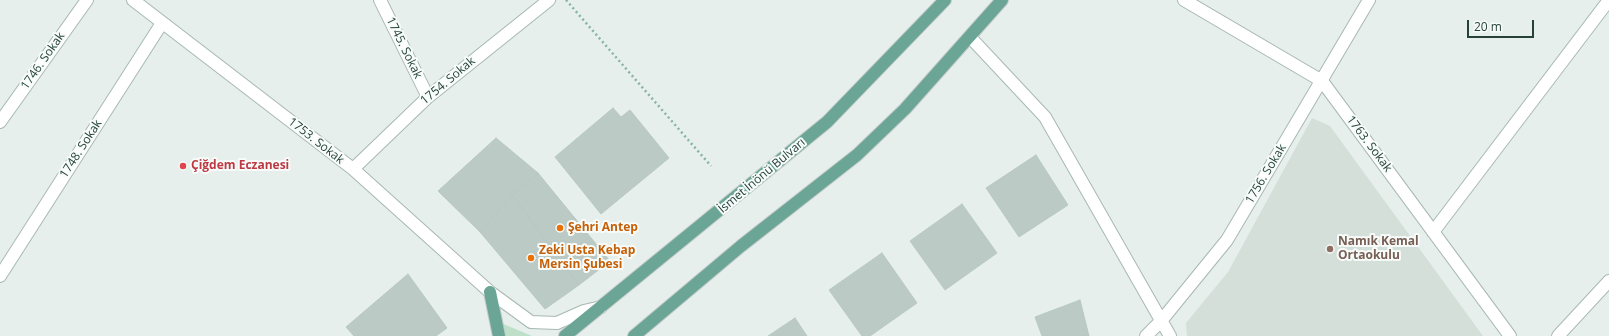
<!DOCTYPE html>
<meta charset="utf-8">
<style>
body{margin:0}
#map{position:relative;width:1609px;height:336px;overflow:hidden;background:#e6efeb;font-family:"Open Sans",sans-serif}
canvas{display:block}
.scale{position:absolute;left:1467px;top:20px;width:67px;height:18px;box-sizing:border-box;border:2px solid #24423a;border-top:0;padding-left:5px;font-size:12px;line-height:14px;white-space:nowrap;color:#24423a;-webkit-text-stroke:3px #f7fbf9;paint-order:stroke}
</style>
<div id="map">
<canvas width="1609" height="336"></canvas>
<div class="scale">20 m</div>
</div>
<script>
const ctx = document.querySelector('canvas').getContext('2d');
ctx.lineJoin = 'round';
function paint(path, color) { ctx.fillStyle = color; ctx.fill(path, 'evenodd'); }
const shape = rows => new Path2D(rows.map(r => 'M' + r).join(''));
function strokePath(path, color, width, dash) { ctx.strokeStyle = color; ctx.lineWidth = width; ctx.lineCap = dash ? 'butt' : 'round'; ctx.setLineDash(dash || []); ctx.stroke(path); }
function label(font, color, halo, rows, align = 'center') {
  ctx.font = font + ' "Open Sans",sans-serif'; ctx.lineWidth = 4; ctx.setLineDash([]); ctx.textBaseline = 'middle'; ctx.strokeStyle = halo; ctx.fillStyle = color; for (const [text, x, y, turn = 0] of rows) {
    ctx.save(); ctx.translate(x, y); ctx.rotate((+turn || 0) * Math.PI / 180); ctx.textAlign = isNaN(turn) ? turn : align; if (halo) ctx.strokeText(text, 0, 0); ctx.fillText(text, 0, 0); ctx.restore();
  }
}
paint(shape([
 [1312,118,1330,126,1483,336,1187,336,1186,323,1228,272]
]), '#d4dfda');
paint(shape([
 [501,323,532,336,505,336]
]), '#bfe0c8');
const building = shape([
 [613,108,621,117,630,110,669,158,601,214,555,157,613,108],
 [496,138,538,173,512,195,480,232,438,191,496,138],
 [1036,155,1068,205,1019,237,986,188,1036,155],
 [538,173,610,261,579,285,512,195,538,173],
 [512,195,579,285,545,309,480,232,512,195],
 [962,204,997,253,945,290,910,241,962,204],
 [882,253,917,303,870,336,862,336,829,290,882,253],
 [408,274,447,328,436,336,354,336,346,327,408,274],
 [1080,300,1089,336,1042,336,1035,317,1080,300],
 [795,318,807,336,768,336,795,318]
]);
paint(building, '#bbcac4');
strokePath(building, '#b8c9c2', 1);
const minor = shape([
 [133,0,353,169,490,292,531,322,557,323,584,311,601,307],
 [380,0,428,97],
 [1184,0,1322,81,1510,336],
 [970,37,1045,117,1170,336],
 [0,122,87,0],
 [353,169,428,97,549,0],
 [1433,232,1609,0],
 [0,276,162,23],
 [1146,336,1161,321,1227,240,1369,0],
 [1558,336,1609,281]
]);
const major = shape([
 [490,292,499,336],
 [565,336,827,122,945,0],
 [634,336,741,246,857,155,905,109,1002,0]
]);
strokePath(minor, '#a8b8b2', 14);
strokePath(major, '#c2cac8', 14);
strokePath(shape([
 [566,0,711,166]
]), '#86b3a5', 2.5, [2, 3]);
strokePath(minor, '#fff', 12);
strokePath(major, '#6aa596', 12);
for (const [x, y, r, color] of [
 [183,166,4,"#e0444e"],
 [560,228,4,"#e8710a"],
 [1330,249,4,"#8d6e63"],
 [531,258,4,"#e8710a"]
]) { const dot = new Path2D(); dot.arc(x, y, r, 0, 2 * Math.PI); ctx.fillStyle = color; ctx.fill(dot); strokePath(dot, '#f7fbf9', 1.5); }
label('12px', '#24423a', '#f7fbf9', [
 ["1745. Sokak",404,48,64],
 ["1746. Sokak",43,61,-55],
 ["1754. Sokak",448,81,-40],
 ["1753. Sokak",316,141,38],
 ["1763. Sokak",1369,144,53],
 ["1748. Sokak",81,149,-57],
 ["1756. Sokak",1266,174,-59],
 ["İsmet İnönü Bulvarı",762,176,-40]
]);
label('bold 12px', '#be3a42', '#f7fbf9', [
 ["Çiğdem Eczanesi",191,166]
], 'left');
label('bold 12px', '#c56008', '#f7fbf9', [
 ["Şehri Antep",568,228],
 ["Zeki Usta Kebap",539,251],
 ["Mersin Şubesi",539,265]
], 'left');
label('bold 12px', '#785e54', '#f7fbf9', [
 ["Namık Kemal",1338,242],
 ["Ortaokulu",1338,256]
], 'left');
</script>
